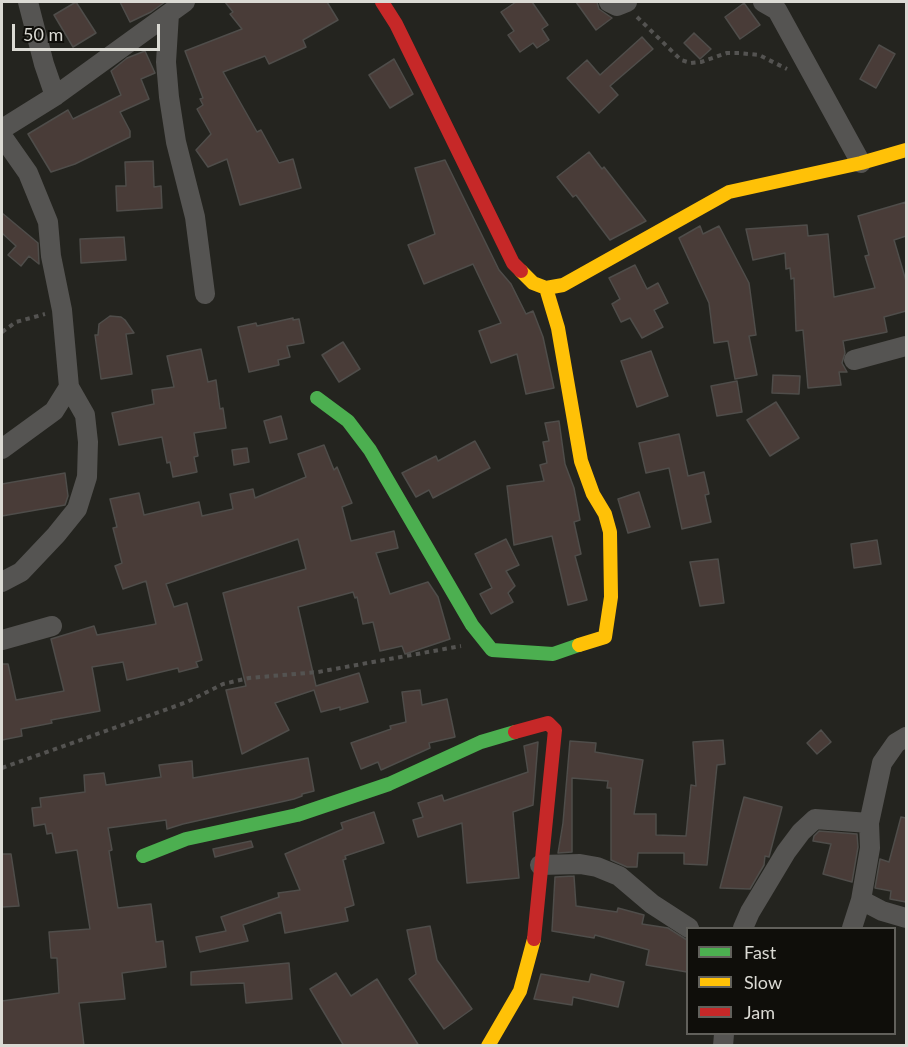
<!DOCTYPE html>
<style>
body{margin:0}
#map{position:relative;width:908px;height:1047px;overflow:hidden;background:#24241f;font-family:Lato,sans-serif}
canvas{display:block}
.frame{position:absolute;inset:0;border:3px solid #dbdad4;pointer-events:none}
.legend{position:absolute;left:686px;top:927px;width:210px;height:108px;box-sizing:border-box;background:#0f0e0a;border:2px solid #61605b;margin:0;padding:8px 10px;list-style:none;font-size:18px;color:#dbdad4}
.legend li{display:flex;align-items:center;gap:12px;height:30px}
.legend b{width:30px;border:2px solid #61605b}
.scale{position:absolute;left:12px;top:24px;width:148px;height:27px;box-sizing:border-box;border:3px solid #dbdad4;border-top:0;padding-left:8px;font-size:18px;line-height:21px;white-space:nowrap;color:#dbdad4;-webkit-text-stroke:4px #0f0e0a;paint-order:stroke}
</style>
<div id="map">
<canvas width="908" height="1047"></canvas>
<div class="frame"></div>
<ul class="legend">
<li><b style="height:8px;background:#4caf50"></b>Fast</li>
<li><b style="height:8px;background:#ffc107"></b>Slow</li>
<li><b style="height:8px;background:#c62828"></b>Jam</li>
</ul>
<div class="scale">50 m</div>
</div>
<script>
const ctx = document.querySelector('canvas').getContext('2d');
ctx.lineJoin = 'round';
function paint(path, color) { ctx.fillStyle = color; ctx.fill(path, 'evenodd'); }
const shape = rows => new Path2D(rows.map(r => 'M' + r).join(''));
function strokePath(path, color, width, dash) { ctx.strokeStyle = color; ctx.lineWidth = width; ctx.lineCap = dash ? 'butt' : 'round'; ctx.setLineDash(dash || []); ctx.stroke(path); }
const building = shape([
 [76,2,96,33,73,47,54,15,76,2],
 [120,2,165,2,151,12,130,22,120,2],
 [225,2,327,2,338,20,303,40,306,47,269,64,265,56,223,72,257,132,261,130,279,163,293,159,301,188,240,205,227,159,208,167,196,150,211,134,197,109,203,105,200,99,203,98,185,51,242,29,230,14,233,12,225,2],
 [516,2,532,2,548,25,542,29,549,40,537,48,533,43,520,52,508,35,514,31,501,12,516,2],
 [576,2,597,2,599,9,612,18,596,30,576,2],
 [744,3,760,25,740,39,725,17,744,3],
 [694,33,711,49,700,59,684,43,694,33],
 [642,37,653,49,610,86,618,95,599,113,567,78,587,60,600,75,642,37],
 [879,45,895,54,876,88,860,79,879,45],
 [145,51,155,73,141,79,149,99,120,112,130,131,130,137,75,164,51,172,28,134,68,110,73,119,121,95,111,71,127,58,145,51],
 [394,59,413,94,390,108,369,75,394,59],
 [589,152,602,169,604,167,646,221,610,240,576,195,573,197,557,177,589,152],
 [445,160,499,270,511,284,526,314,533,311,543,337,554,388,526,394,517,354,491,363,479,331,501,323,473,264,424,284,408,245,435,234,415,168,445,160],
 [153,161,154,187,161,186,162,208,117,211,116,186,126,186,125,162,153,161],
 [906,202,906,236,894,240,906,281,906,311,884,317,887,332,843,341,845,353,842,363,847,372,839,372,841,385,808,388,803,330,796,331,794,278,791,279,790,268,786,269,785,253,753,260,746,229,807,225,808,236,828,234,834,297,875,288,865,256,869,255,858,216,906,202],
 [2,213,38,243,39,264,29,256,21,266,8,255,16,246,2,233,2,213],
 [700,226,703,234,719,226,749,283,756,335,749,336,757,375,735,379,728,341,714,343,709,303,679,238,700,226],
 [124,237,126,260,81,263,80,239,124,237],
 [635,265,647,289,658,283,668,303,654,310,663,327,642,338,630,318,621,322,612,304,620,299,609,278,635,265],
 [110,316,121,317,125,320,134,333,126,334,132,374,101,379,95,335,98,335,99,324,110,316],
 [293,318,293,320,299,319,304,343,287,346,290,357,278,360,279,365,249,372,238,327,256,323,257,326,293,318],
 [343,342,360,369,339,382,322,355,343,342],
 [201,349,208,382,216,380,220,409,223,408,226,428,194,433,198,456,194,457,197,472,173,477,170,462,167,463,162,437,119,445,112,413,154,404,152,390,174,387,167,356,201,349],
 [651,351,668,396,637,407,621,361,651,351],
 [773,375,800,376,799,394,772,393,773,375],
 [737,381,742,412,717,416,711,386,737,381],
 [776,402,799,438,770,456,747,420,776,402],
 [281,416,287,439,270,443,264,421,281,416],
 [559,421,565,464,574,488,580,520,574,522,581,554,575,556,587,600,568,605,552,536,514,545,507,486,544,481,540,465,547,463,543,442,549,441,545,423,559,421],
 [679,434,688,476,704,472,709,494,705,495,711,522,682,529,669,468,646,473,639,443,679,434],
 [475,441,490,468,433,498,429,490,416,497,402,473,436,456,438,461,475,441],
 [324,445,334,470,337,467,352,503,342,507,351,541,394,531,398,548,376,553,390,594,428,582,438,597,450,639,405,654,402,646,380,651,373,622,363,624,357,597,355,598,353,592,298,607,316,686,359,673,368,702,340,710,340,707,321,712,314,690,275,703,289,730,242,754,226,690,246,686,223,593,306,569,298,539,166,584,174,607,187,603,202,660,196,662,198,667,179,672,178,668,127,680,123,662,92,667,100,711,51,720,52,723,21,729,22,736,2,740,2,664,8,664,16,700,64,691,51,639,94,626,97,635,156,624,146,581,123,589,115,566,122,563,113,528,117,527,110,499,139,493,144,515,199,502,202,516,233,509,230,494,253,489,255,498,306,477,298,454,324,445],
 [247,448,249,462,234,465,232,450,247,448],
 [65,473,68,496,65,505,2,516,2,484,65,473],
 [639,492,650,527,628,533,618,499,639,492],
 [506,539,519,565,506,571,515,586,508,593,513,602,491,614,480,594,492,588,475,554,506,539],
 [877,540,881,564,854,568,851,544,877,540],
 [718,559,724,603,700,606,690,562,718,559],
 [420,690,422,705,447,699,455,737,429,743,430,748,381,770,378,762,361,769,351,743,391,729,390,726,406,722,402,692,420,690],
 [821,730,831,742,817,754,807,743,821,730],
 [723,740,725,764,717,765,707,865,684,864,684,853,638,853,637,867,627,867,611,860,611,788,607,788,608,781,572,778,572,852,558,853,563,823,570,741,596,743,595,752,643,760,634,814,656,814,656,835,686,836,691,785,696,786,693,742,723,740],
 [538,742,533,805,513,812,519,878,467,883,462,823,418,837,413,820,423,817,418,803,442,795,444,801,528,772,524,746,538,742],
 [308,758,314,791,302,794,302,796,294,799,183,824,167,829,166,820,108,828,112,850,109,851,118,908,151,904,156,942,163,941,166,967,122,973,125,999,79,1003,84,1046,2,1046,2,1001,59,993,57,958,51,958,49,932,90,929,77,850,56,853,52,833,47,834,45,824,34,826,32,808,41,807,40,798,85,792,84,775,104,773,106,785,161,777,159,765,192,761,193,778,308,758],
 [744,797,782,807,769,857,765,856,764,865,750,889,720,888,744,797],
 [374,812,384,843,345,856,346,859,343,860,354,905,345,908,348,921,285,933,281,912,243,925,248,941,200,952,196,937,226,931,221,917,279,897,278,893,300,890,285,854,343,829,341,823,374,812],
 [901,817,906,818,906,902,890,899,891,891,875,888,880,859,889,862,901,817],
 [819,831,857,834,858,847,852,882,823,874,831,844,813,841,814,836,819,831],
 [251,841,253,847,215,857,213,849,251,841],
 [2,854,11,854,19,906,2,907,2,854],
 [574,876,576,906,617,912,618,908,644,915,642,924,668,928,687,940,687,972,646,965,649,950,595,935,594,938,552,931,555,877,574,876],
 [430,926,437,960,472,1009,444,1029,409,979,416,974,407,930,430,926],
 [289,963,292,999,246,1003,244,983,191,985,191,972,289,963],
 [336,973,351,996,377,979,419,1046,344,1046,310,989,336,973],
 [541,974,589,982,591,974,624,982,618,1007,573,997,572,1005,534,999,541,974]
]);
paint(building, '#493c38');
strokePath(building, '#4f4d4a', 1.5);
strokePath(shape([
 [637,17,681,60,691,63,701,62,727,53,739,53,759,55,787,69],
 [2,332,16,322,45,314],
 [2,768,187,702,223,684,249,678,318,672,461,646]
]), '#545351', 4, [4.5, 4.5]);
strokePath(shape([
 [28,2,44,64,55,96],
 [609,2,617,6,627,2],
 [763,2,777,10,861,163],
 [169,14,166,62,169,97,176,142,195,217,205,294],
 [2,129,55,96,185,2],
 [2,136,28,173,48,222,51,256,62,310,69,387,85,415,88,442,87,477,77,509,56,535,21,572,2,582],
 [854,360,906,346],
 [2,449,54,411,69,387],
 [2,640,52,626],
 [906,737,896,743,882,763,869,823,870,848,861,900,882,911,906,918],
 [540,865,580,864,597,867,619,876,652,904,689,928],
 [743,928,750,912,786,852,801,832,815,819,869,823],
 [852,928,861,900],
 [723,1046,724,1034]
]), '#555452', 20);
strokePath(shape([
 [317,398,348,421,370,450,472,625,492,650,553,654,579,645],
 [143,856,186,839,297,815,389,784,481,742,515,732]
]), '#4caf50', 14);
strokePath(shape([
 [521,271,533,283,546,288,563,285,729,192,861,163,906,150],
 [546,288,558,328,581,461,593,494,605,514,610,532,611,597,605,637,579,645],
 [488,1046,520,991,534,939]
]), '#ffc107', 14);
strokePath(shape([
 [382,2,396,24,513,263,521,271],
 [515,732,548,723,555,730,534,939]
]), '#c62828', 14);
</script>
